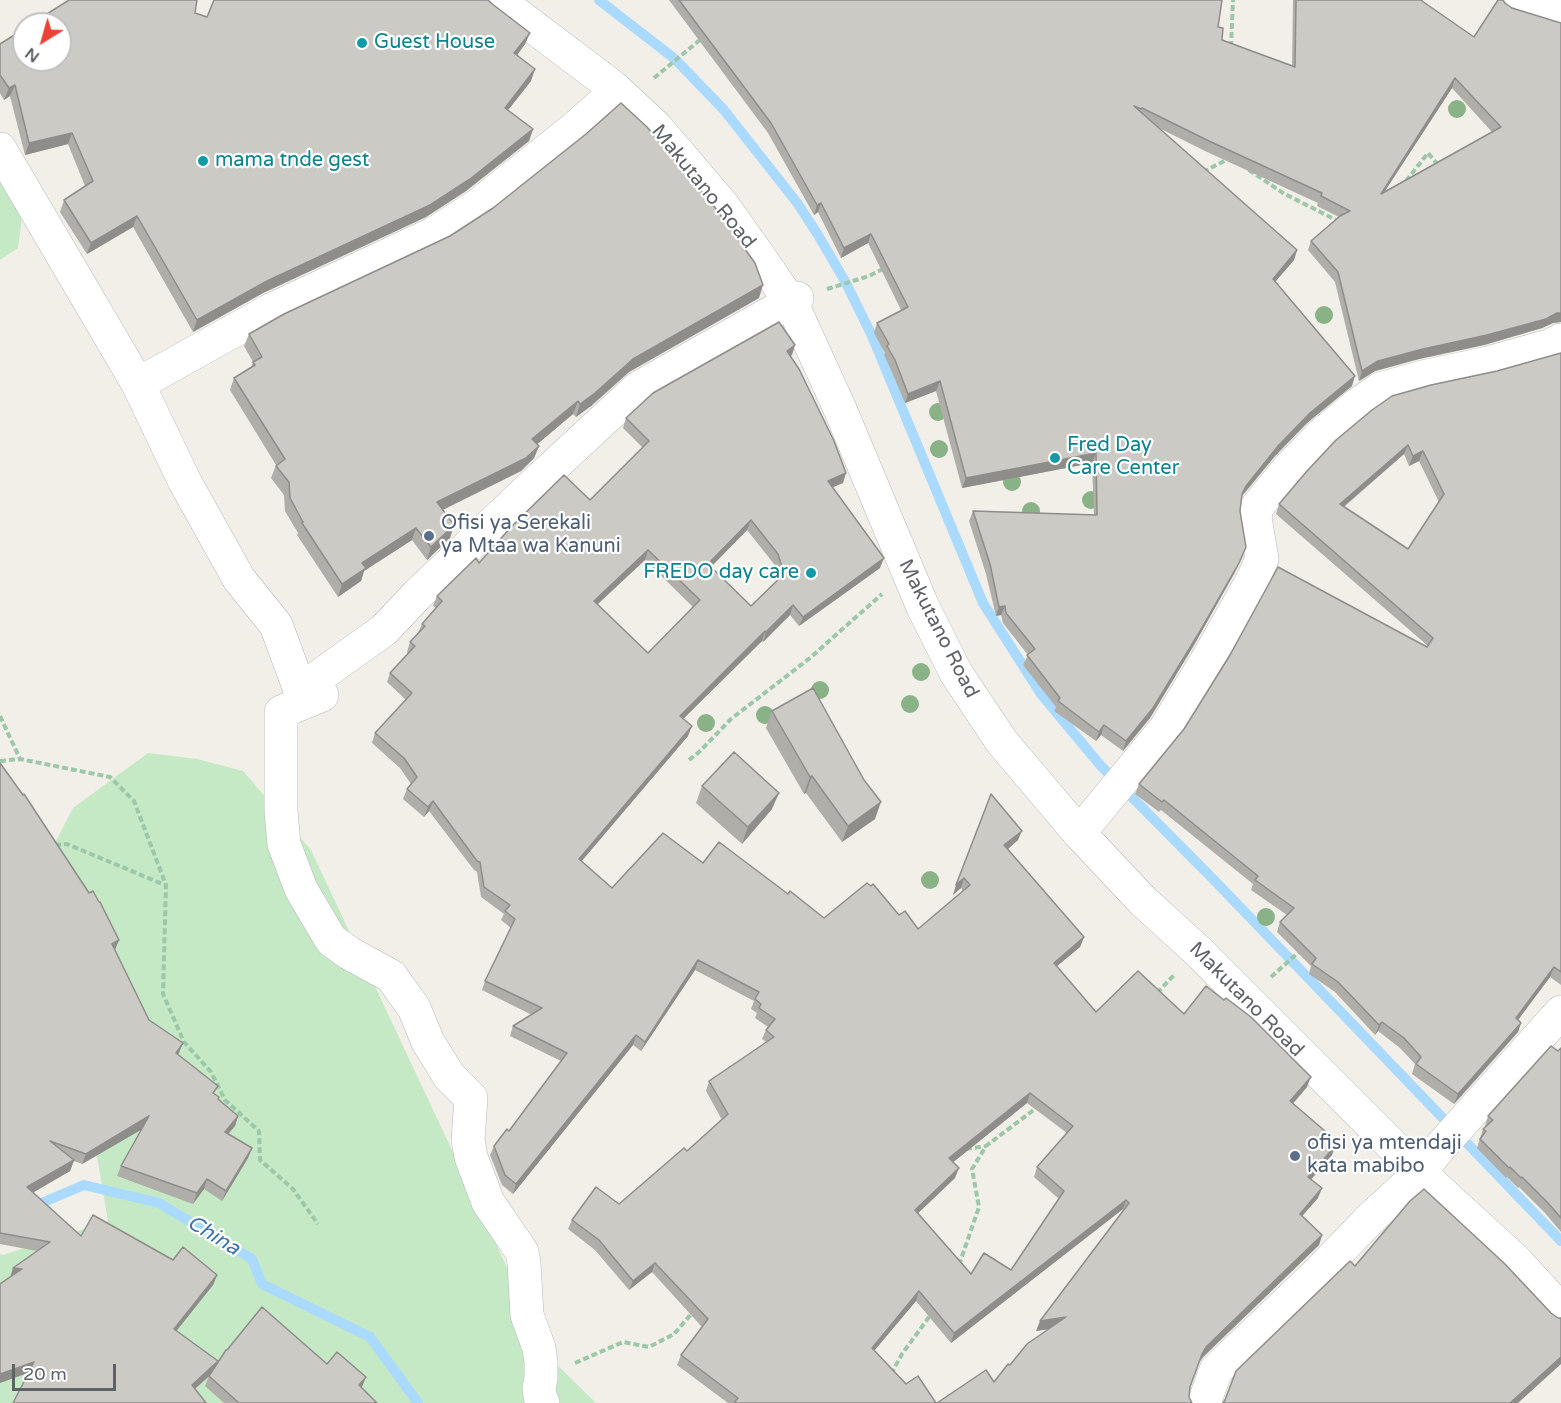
<!DOCTYPE html>
<style>
body{margin:0}
#map{position:relative;width:1561px;height:1403px;overflow:hidden;background:#f1efe8;font-family:"Varela Round",sans-serif}
canvas{display:block}
.north{position:absolute;left:12px;top:12px;width:60px;height:60px;box-sizing:border-box;background:#fff;border:2px solid #bfc1c3;border-radius:50%;rotate:217deg;font-size:16px;font-weight:700;line-height:24px;text-align:center;color:#5f6368}
.north::after{content:'';display:block;margin:auto;width:21px;height:27px;background:#ea4335;clip-path:polygon(50% 0,100% 100%,50% 72%,0 100%)}
.scale{position:absolute;left:12px;top:1364px;width:104px;height:27px;box-sizing:border-box;border:3px solid #5f6368;border-top:0;padding-left:8px;font-size:18px;line-height:21px;white-space:nowrap;color:#5f6368;-webkit-text-stroke:4px #fff;paint-order:stroke}
</style>
<div id="map">
<canvas width="1561" height="1403"></canvas>
<div class="north">N</div>
<div class="scale">20 m</div>
</div>
<script>
const ctx = document.querySelector('canvas').getContext('2d');
ctx.lineJoin = 'round';
function paint(path, color) { ctx.fillStyle = color; ctx.fill(path, 'evenodd'); }
const shape = rows => new Path2D(rows.map(r => 'M' + r).join(''));
function strokePath(path, color, width, dash) { ctx.strokeStyle = color; ctx.lineWidth = width; ctx.lineCap = dash ? 'butt' : 'round'; ctx.setLineDash(dash || []); ctx.stroke(path); }
function label(font, color, halo, rows, align = 'center') {
  ctx.font = font + ' "Varela Round",sans-serif'; ctx.lineWidth = 4.5; ctx.setLineDash([]); ctx.textBaseline = 'middle'; ctx.strokeStyle = halo; ctx.fillStyle = color; for (const [text, x, y, turn = 0] of rows) {
    ctx.save(); ctx.translate(x, y); ctx.rotate((+turn || 0) * Math.PI / 180); ctx.textAlign = isNaN(turn) ? turn : align; if (halo) ctx.strokeText(text, 0, 0); ctx.fillText(text, 0, 0); ctx.restore();
  }
}
paint(shape([
 [0,159,24,201,18,248,0,260],
 [148,753,197,759,243,771,311,850,549,1357,596,1403,0,1403,0,1254,3,1255,108,1221,92,1127,40,872,73,808]
]), '#c5e8c5');
strokePath(shape([
 [599,0,675,59,724,110,798,204,818,235,846,283,872,336,983,603,1041,694,1101,766,1215,881,1561,1241],
 [32,1207,84,1185,159,1203,252,1259,262,1284,370,1337,418,1403]
]), '#aadaff', 10);
const minor = shape([
 [498,0,613,87,656,127,724,207,763,262,793,306,840,409,922,605,956,673,1002,742,1079,833,1143,901,1199,952,1420,1173,1515,1260,1561,1310],
 [1515,0,1561,15],
 [0,149,138,384,185,482,239,579,276,625,300,690],
 [138,384,271,310,435,233,477,206,570,132,615,93,613,87],
 [300,690,322,695,281,712,281,811,284,844,301,889,331,940,349,953,391,976,414,1008,428,1042,449,1076,471,1098,468,1140,471,1157,488,1202,522,1252,524,1263,527,1315,539,1348,541,1362,541,1378,539,1388,540,1396,543,1403],
 [300,690,384,630,417,595,532,486,638,388,797,298],
 [1079,833,1165,729,1210,655,1252,581,1262,559,1255,518,1257,507,1289,468,1320,436,1357,405,1380,389,1423,377,1488,363,1549,346,1561,340],
 [1204,1403,1216,1370,1316,1275,1370,1219,1420,1173,1435,1153,1561,1012]
]);
strokePath(minor, '#b5b8bc', 34);
strokePath(shape([
 [1231,47,1233,0],
 [654,78,701,39],
 [1249,170,1283,193,1338,221],
 [1203,172,1228,159],
 [1406,181,1428,153,1439,166],
 [827,289,869,276,885,268],
 [0,716,20,759],
 [689,760,699,752,731,719,810,658,882,594],
 [0,761,20,759,110,777,134,801,166,885,163,994,184,1042,211,1072,225,1100,259,1131,260,1160,293,1189,318,1224],
 [55,845,67,844,165,885],
 [1271,977,1301,950],
 [1157,993,1175,974],
 [966,1149,986,1146],
 [959,1265,979,1207,972,1169,986,1146,1039,1106],
 [575,1363,623,1342,649,1347,674,1334,693,1312],
 [891,1374,902,1354,932,1313]
]), '#9cc7a9', 4, [6, 3]);
strokePath(minor, '#fff', 33);
ctx.fillStyle = '#89b387';
for (const [x, y] of [
 [1457,109],
 [1324,315],
 [938,412],
 [939,449],
 [1012,482],
 [1091,500],
 [1031,511],
 [921,672],
 [820,690],
 [910,704],
 [765,715],
 [706,723],
 [930,880],
 [1266,917]
]) { ctx.beginPath(); ctx.arc(x, y, 9, 0, 2 * Math.PI); ctx.fill(); }
paint(shape([
 [669,0,1222,0,1218,27,1222,40,1292,65,1293,0,1422,0,1422,1,1474,37,1505,3,1512,8,1561,23,1561,322,1553,323,1542,328,1484,345,1419,359,1375,371,1359,381,1335,282,1308,250,1311,241,1339,217,1317,206,1318,203,1205,151,1157,127,1297,250,1294,260,1275,282,1352,386,1307,423,1275,456,1242,496,1240,511,1243,556,1235,572,1194,645,1150,718,1123,751,1101,735,1096,741,1054,711,1056,707,1023,665,1028,655,1003,623,1001,615,996,616,986,574,969,521,973,511,1094,515,1092,463,962,488,936,391,905,403,891,370,884,355,885,353,874,333,877,323,901,310,868,243,841,258,818,212,814,215,768,133],
 [1452,88,1492,132,1385,191],
 [491,3,530,33,525,44,517,55,531,81,508,110,533,129,529,141,466,191,426,217,263,293,193,332,133,227,87,254,60,212,64,200,85,186,68,144,25,155,10,96,4,100,0,93,0,44,195,13,207,17],
 [759,298,629,372,591,406,576,417,573,414,537,444,539,446,534,458,521,471,443,510,454,525,450,538,427,560,412,540,364,571,361,581,338,597,297,535,298,533,285,511,284,495,271,478,276,465,230,390,234,378,251,368,253,362,244,346,249,334],
 [1561,353,1561,985,1550,977,1518,1020,1521,1023,1518,1032,1454,1104,1412,1074,1415,1064,1400,1048,1378,1031,1375,1035,1335,992,1309,974,1311,966,1277,932,1280,922,1287,915,1251,890,1253,884,1161,810,1159,812,1135,794,1139,784,1427,647,1428,646,1276,514,1279,504,1497,371],
 [1404,454,1409,466,1419,461,1439,502,1408,549,1344,507],
 [792,355,790,356,843,483,832,487,880,568,799,626,790,615,763,642,762,641,683,719,688,736,581,861,612,888,703,863,788,894,824,918,899,915,918,929,963,891,961,888,953,895,991,794,1018,840,1008,849,1084,937,1080,947,1057,966,1096,1012,1184,1014,1307,1087,1293,1104,1325,1131,1324,1136,1335,1146,1332,1155,1311,1180,1318,1198,1302,1216,1322,1235,1319,1245,1203,1357,1198,1364,994,1382,1049,1329,1036,1331,1124,1210,1123,1209,951,1343,916,1301,874,1351,906,1384,936,1403,728,1403,677,1365,681,1355,702,1327,652,1272,629,1290,595,1250,568,1229,572,1220,619,1204,687,1151,722,1120,706,1091,709,1081,766,1042,762,1039,766,1030,768,1027,755,1018,757,1013,751,1009,754,1001,695,970,641,1051,633,1045,513,1194,502,1185,490,1155,494,1146,509,1131,561,1061,510,1036,513,1026,532,1015,482,990,485,981,511,928,501,920,504,914,481,897,477,872,474,870,429,811,424,817,403,799,407,789,411,784,400,768,372,743,375,733,406,700,387,682,390,673,408,653,407,652,410,642,418,633,422,624,436,608,433,606,437,596,479,563,590,500,643,448,623,428,626,418],
 [747,530,774,564,779,579,751,606,711,567],
 [645,560,693,607,648,653,597,605],
 [1027,1103,1067,1133,1037,1167,1034,1177,1059,1199,1011,1270,971,1274,918,1213,955,1178,953,1162],
 [772,711,875,819,842,842,806,793,804,794,766,728],
 [0,763,115,950,149,1020,179,1053,178,1054,215,1094,219,1097,218,1099,238,1116,235,1126,228,1134,252,1148,248,1158,222,1201,204,1189,193,1204,117,1176,121,1166,142,1129,82,1164,74,1161,70,1171,33,1192,81,1236,173,1260,217,1275,213,1285,176,1331,216,1364,227,1350,327,1364,362,1387,362,1388,377,1403,224,1403,205,1386,209,1376,28,1373,0,1383,0,1284,10,1277,13,1268,37,1251,0,1244],
 [702,786,772,809,742,844,696,803],
 [1561,1048,1561,1232,1545,1213,1519,1187,1518,1188,1507,1177,1506,1178,1477,1148,1483,1129,1486,1126,1485,1126,1488,1116]
]), '#afaea9');
paint(shape([
 [530,33,525,44,510,65,514,53],
 [535,69,531,81,501,119,505,108],
 [1455,78,1452,88,1377,203,1381,194],
 [15,85,10,96,4,100,9,88],
 [533,129,529,141,466,191,426,217,263,293,193,332,197,320],
 [72,133,68,144,25,155,29,143],
 [821,203,818,212,814,215,817,205],
 [137,216,133,227,87,254,91,243],
 [871,234,868,243,841,258,844,248],
 [1297,250,1294,260,1269,289,1273,279],
 [763,285,759,298,629,372,591,406,576,417,580,404,633,359],
 [1557,313,1561,313,1561,322,1553,323,1542,328,1484,345,1419,359,1375,371,1359,381,1362,371,1378,361],
 [795,345,792,355,783,361,787,351],
 [1355,376,1352,386,1307,423,1275,456,1242,496,1239,504,1246,486,1278,446,1310,413],
 [940,381,936,391,905,403,908,394],
 [578,401,573,414,528,452,532,439],
 [1408,445,1404,454,1336,513,1340,504],
 [539,446,534,458,521,471,432,515,437,502],
 [1423,451,1419,461,1409,466,1413,456],
 [1096,453,1092,463,962,488,966,478],
 [846,473,843,483,824,491,828,481],
 [751,520,747,530,704,574,708,564],
 [454,525,450,538,427,560,431,547],
 [416,528,412,540,364,571,361,581,338,597,342,584,362,563],
 [1246,547,1235,572,1194,645,1150,718,1123,751,1126,741],
 [648,550,645,560,590,611,594,601],
 [884,558,880,568,799,626,803,617],
 [793,605,790,615,763,642,766,632],
 [1005,606,1001,615,996,616,999,607],
 [765,631,762,641,676,726,680,716],
 [1104,725,1101,735,1096,741,1099,732],
 [692,726,688,736,575,869,579,859],
 [812,776,806,793,804,794,810,777],
 [779,793,772,809,742,844,748,827],
 [433,801,429,811,424,817,428,807],
 [881,802,875,819,842,842,848,826],
 [1022,831,1018,840,1001,855,1004,845],
 [964,878,961,888,953,895,956,885],
 [1084,937,1080,947,1050,972,1054,963],
 [119,940,115,950,112,944],
 [698,960,695,970,641,1051,645,1042],
 [1554,967,1550,977,1512,1028,1516,1018],
 [1382,1022,1378,1031,1375,1035,1379,1025],
 [1521,1023,1518,1032,1454,1104,1458,1094],
 [636,1035,633,1045,513,1194,516,1184],
 [183,1043,179,1053,172,1063,176,1053],
 [1311,1077,1307,1087,1286,1111,1290,1101],
 [1030,1093,1027,1103,946,1168,949,1158],
 [149,1116,146,1127,82,1164,86,1154],
 [238,1116,235,1126,221,1142,225,1132],
 [1335,1146,1332,1155,1304,1187,1308,1177],
 [252,1148,248,1158,222,1201,226,1191],
 [74,1160,70,1171,24,1198,27,1187],
 [959,1168,955,1178,912,1219,915,1210],
 [207,1179,204,1189,193,1204,197,1193],
 [1322,1188,1318,1198,1296,1223,1300,1214],
 [1126,1200,1123,1209,951,1343,954,1333],
 [1322,1235,1319,1245,1203,1357,1198,1364,1202,1354,1206,1347],
 [655,1263,652,1272,629,1290,633,1281],
 [13,1268,22,1269,10,1279],
 [217,1275,213,1285,170,1339,174,1329],
 [919,1291,916,1301,868,1358,872,1348],
 [1066,1317,1063,1327,1036,1331,1040,1321],
 [1561,1357,1561,1364,1518,1403,1510,1403],
 [218,1361,214,1372,188,1395,192,1385],
 [34,1362,30,1372,0,1383,0,1374],
 [366,1377,362,1387,355,1395,359,1385]
]), '#8f8d8a');
const building = shape([
 [69,0,197,0,195,13,207,17,214,0,488,0,491,3,530,33,514,53,535,69,505,108,533,129,470,179,430,205,267,281,197,320,137,216,91,243,64,200,93,181,72,133,29,143,15,85,9,88,0,75,0,44,24,29,24,60,60,60,60,24,31,24,69,0],
 [679,0,1222,0,1218,27,1223,28,1222,40,1295,67,1296,0,1422,0,1422,1,1474,37,1498,0,1503,0,1505,3,1512,8,1561,23,1561,313,1557,313,1546,319,1487,335,1423,349,1378,361,1362,371,1338,272,1311,241,1340,216,1350,211,1321,196,1322,193,1209,141,1142,108,1141,109,1134,106,1297,250,1273,279,1355,376,1310,413,1278,446,1246,486,1242,494,1240,511,1246,547,1239,563,1197,636,1153,708,1126,741,1104,725,1099,732,1058,701,1060,698,1027,655,1035,649,1006,613,1005,606,999,607,990,564,973,511,1097,515,1096,453,966,478,940,381,908,394,895,360,887,346,889,344,877,323,908,307,871,234,844,248,821,203,817,205,771,123,679,0],
 [1455,78,1501,127,1381,194,1455,78],
 [621,103,647,127,714,206,755,263,763,285,633,359,595,393,580,404,578,401,532,439,539,446,526,458,437,502,454,525,431,547,416,528,362,563,366,568,342,584,302,523,303,522,290,498,289,482,276,466,285,459,234,378,255,365,253,362,262,357,249,334,284,314,450,236,493,208,586,134,621,103],
 [779,322,795,345,787,351,799,369,834,441,846,473,828,481,884,558,803,617,793,605,766,632,765,631,680,716,692,726,579,859,612,888,663,833,703,863,719,842,788,894,790,891,824,918,867,883,871,886,873,884,899,915,905,911,918,929,970,885,964,878,956,885,991,794,1022,831,1004,845,1084,937,1054,963,1096,1012,1138,971,1184,1014,1206,986,1224,1000,1226,998,1251,1017,1311,1077,1290,1101,1325,1131,1322,1134,1335,1146,1308,1177,1322,1188,1300,1214,1322,1235,1206,1347,1202,1354,1190,1387,1189,1397,1192,1403,937,1403,986,1370,994,1382,1008,1364,1010,1365,1027,1344,1066,1317,1040,1321,1129,1203,1126,1200,954,1333,919,1291,872,1348,906,1384,918,1376,936,1403,734,1403,738,1398,681,1355,708,1319,655,1263,633,1281,599,1240,572,1220,596,1187,619,1204,684,1148,687,1151,728,1114,709,1081,774,1037,766,1030,775,1019,759,1008,761,1004,755,999,759,992,698,960,645,1042,636,1035,516,1184,505,1175,494,1146,507,1129,509,1131,567,1053,513,1026,542,1008,485,981,515,919,505,911,510,905,484,887,480,862,477,861,433,801,428,807,407,789,417,777,404,758,375,733,412,693,390,673,415,646,410,642,425,626,422,624,442,601,437,596,476,558,479,563,511,527,564,475,590,500,649,441,626,418,653,393,779,322],
 [751,520,778,554,784,574,751,606,708,564,751,520],
 [648,550,700,600,648,653,594,601,648,550],
 [1030,1093,1073,1126,1037,1167,1064,1191,1011,1270,984,1253,971,1274,915,1210,959,1168,949,1158,1030,1093],
 [1561,353,1561,972,1554,967,1516,1018,1521,1023,1458,1094,1416,1064,1421,1057,1404,1038,1382,1022,1379,1025,1338,982,1312,964,1316,958,1280,922,1294,908,1255,880,1258,876,1164,800,1162,802,1139,784,1184,729,1230,655,1278,567,1427,647,1433,638,1279,504,1307,471,1336,440,1372,410,1392,396,1431,385,1497,371,1561,353],
 [1408,445,1413,456,1423,451,1444,494,1408,549,1340,504,1408,445],
 [813,688,864,780,881,802,848,826,812,776,810,777,772,711,813,688],
 [734,752,779,793,748,827,702,786,734,752],
 [0,763,23,795,24,794,89,893,93,891,99,902,100,902,119,940,112,944,149,1020,183,1043,176,1053,218,1086,213,1093,219,1097,218,1099,238,1116,225,1132,252,1148,226,1191,207,1179,197,1193,121,1166,149,1116,86,1154,50,1141,74,1160,27,1187,81,1236,93,1215,173,1260,183,1247,217,1275,174,1329,218,1361,192,1385,206,1403,13,1403,34,1362,0,1374,0,1284,22,1269,13,1268,50,1242,0,1233,0,763],
 [1551,1046,1558,1051,1561,1048,1561,1218,1548,1203,1522,1177,1521,1178,1510,1167,1509,1168,1480,1139,1486,1131,1483,1129,1493,1120,1488,1116,1551,1046],
 [1424,1189,1505,1264,1551,1313,1558,1318,1561,1318,1561,1357,1510,1403,1223,1403,1225,1400,1236,1371,1350,1261,1355,1266,1410,1201,1424,1189],
 [262,1307,327,1364,337,1352,366,1377,359,1385,377,1403,239,1403,209,1376,226,1350,227,1350,262,1307]
]);
paint(building, '#cccac5');
strokePath(building, '#8f8d8a', 1.5);
for (const [x, y, r, color] of [
 [362,43,6,"#0f9aa8"],
 [203,161,6,"#0f9aa8"],
 [1055,458,6,"#0f9aa8"],
 [429,536,6,"#5c6f8a"],
 [811,573,6,"#0f9aa8"],
 [1295,1156,6,"#5c6f8a"]
]) { const dot = new Path2D(); dot.arc(x, y, r, 0, 2 * Math.PI); ctx.fillStyle = color; ctx.fill(dot); strokePath(dot, '#fff', 2); }
label('20px', '#0d838f', '#fff', [
 ["Guest House",374,43],
 ["mama tnde gest",215,161],
 ["Fred Day",1067,446],
 ["Care Center",1067,469],
 ["FREDO day care",799,573,"right"]
], 'left');
label('20px', '#5f6368', '#fff', [
 ["Makutano Road",703,187,51],
 ["Makutano Road",938,629,63],
 ["Makutano Road",1246,1000,45]
]);
label('20px', '#4e5e75', '#fff', [
 ["Ofisi ya Serekali",441,524],
 ["ya Mtaa wa Kanuni",441,547],
 ["ofisi ya mtendaji",1307,1144],
 ["kata mabibo",1307,1167]
], 'left');
label('italic 21px', '#4174aa', '#fff', [
 ["China",213,1236,31]
]);
</script>
